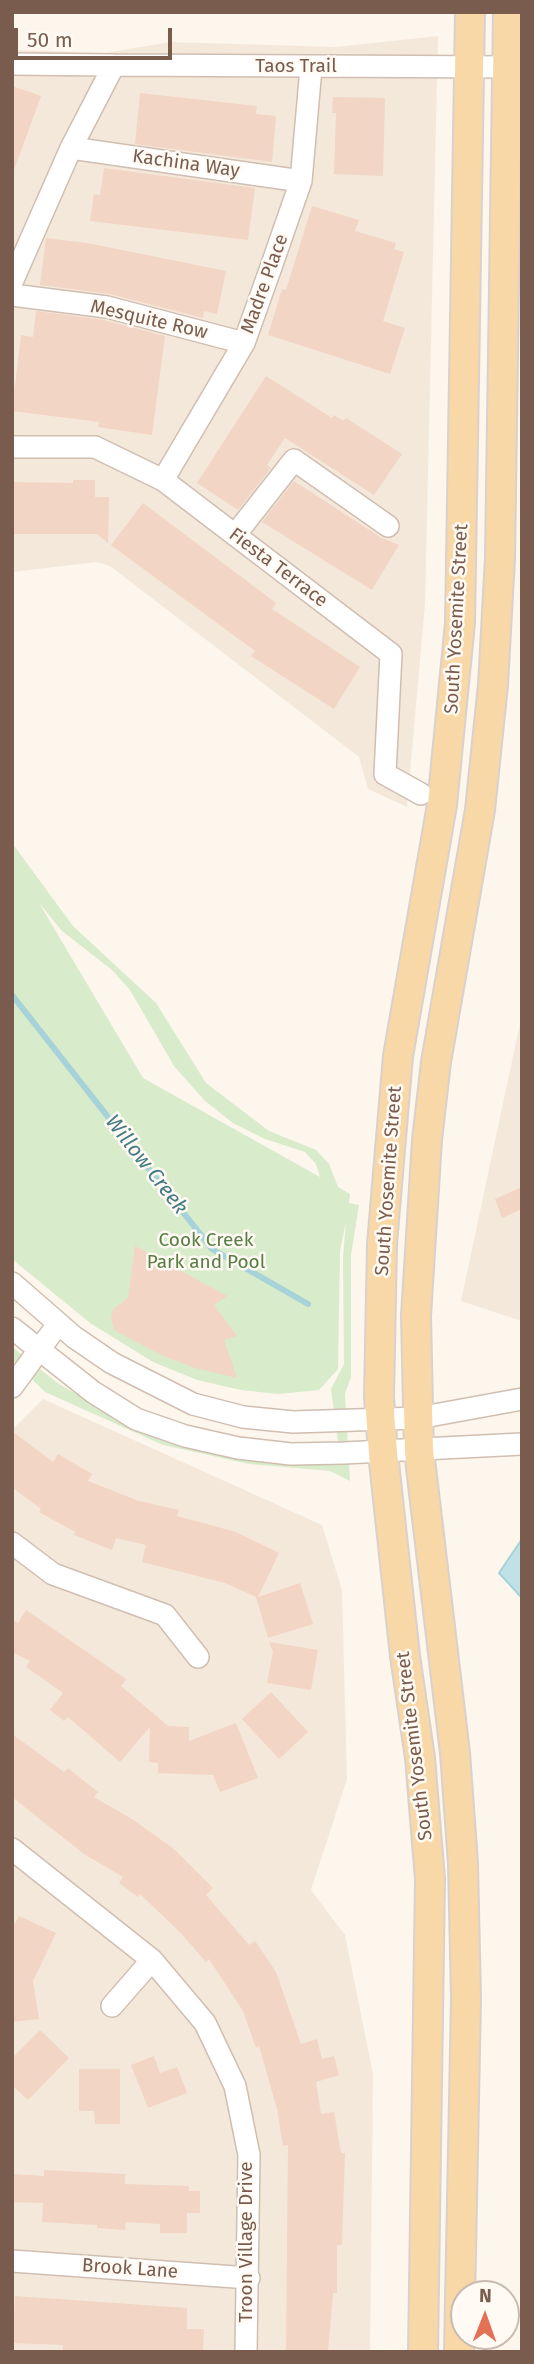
<!DOCTYPE html>
<style>
body{margin:0}
#map{position:relative;width:534px;height:2364px;overflow:hidden;background:#fdf6ec;font-family:"Fira Sans",sans-serif}
canvas{display:block}
.frame{position:absolute;inset:0;border:14px solid #795c4e;pointer-events:none}
.north{position:absolute;left:450px;top:2280px;width:70px;height:70px;box-sizing:border-box;background:#fffaf3;border:2px solid #c9bbb1;border-radius:50%;rotate:1deg;font-size:19px;font-weight:700;line-height:28px;text-align:center;color:#795c4e}
.north::after{content:'';display:block;margin:auto;width:24px;height:32px;background:#e37155;clip-path:polygon(50% 0,100% 100%,50% 72%,0 100%)}
.scale{position:absolute;left:14px;top:28px;width:158px;height:32px;box-sizing:border-box;border:4px solid #795c4e;border-top:0;padding-left:9px;font-size:21px;line-height:24px;white-space:nowrap;color:#795c4e;-webkit-text-stroke:5px #fffaf3;paint-order:stroke}
</style>
<div id="map">
<canvas width="534" height="2364"></canvas>
<div class="frame"></div>
<div class="north">N</div>
<div class="scale">50 m</div>
</div>
<script>
const ctx = document.querySelector('canvas').getContext('2d');
ctx.lineJoin = 'round';
function paint(path, color) { ctx.fillStyle = color; ctx.fill(path, 'evenodd'); }
const shape = rows => new Path2D(rows.map(r => 'M' + r).join(''));
function strokePath(path, color, width, dash) { ctx.strokeStyle = color; ctx.lineWidth = width; ctx.lineCap = dash ? 'butt' : 'round'; ctx.setLineDash(dash || []); ctx.stroke(path); }
function label(font, color, halo, rows, align = 'center') {
  ctx.font = font + ' "Fira Sans",sans-serif'; ctx.lineWidth = 5; ctx.setLineDash([]); ctx.textBaseline = 'middle'; ctx.strokeStyle = halo; ctx.fillStyle = color; for (const [text, x, y, turn = 0] of rows) {
    ctx.save(); ctx.translate(x, y); ctx.rotate((+turn || 0) * Math.PI / 180); ctx.textAlign = isNaN(turn) ? turn : align; if (halo) ctx.strokeText(text, 0, 0); ctx.fillText(text, 0, 0); ctx.restore();
  }
}
paint(shape([
 [438,36,425,604,407,807,368,789,359,757,110,566,97,562,12,572,12,50,104,53,171,42,336,47],
 [522,1014,522,1321,461,1301],
 [43,1399,322,1525,342,1590,347,1779,311,1890,345,1935,373,2074,370,2352,12,2352,12,1430]
]), '#f4e8db');
paint(shape([
 [12,843,73,926,156,1003,206,1083,269,1131,316,1150,329,1164,338,1187,350,1194,349,1203,359,1205,351,1255,351,1377,345,1394,350,1481,330,1471,249,1464,163,1445,45,1392,12,1360,12,1347,59,1384,108,1412,341,1463,331,1389,344,1364,343,1259,346,1221,340,1251,338,1369,319,1390,278,1394,241,1390,197,1380,153,1362,90,1323,12,1259],
 [39,903,62,931,112,970,130,990,174,1066,205,1101,233,1123,265,1139,305,1152,316,1164,320,1177,143,1078]
]), '#d8ebca');
const water = shape([
 [522,1539,522,1598,499,1573,522,1539]
]);
paint(water, '#c0e2e7');
strokePath(water, '#a6d2d9', 2);
strokePath(shape([
 [12,995,212,1249,308,1304]
]), '#a6d2d9', 6);
paint(shape([
 [12,86,41,96,14,170,12,170],
 [140,93,257,106,256,114,276,116,272,162,135,144],
 [333,97,385,98,383,176,334,174,336,113,332,113],
 [104,168,255,188,248,240,90,221,94,194,100,195],
 [312,206,359,220,355,231,396,243,394,249,404,252,383,321,405,328,390,374,268,335,282,289,286,290],
 [46,238,87,243,226,271,217,314,204,311,203,318,110,294,40,285],
 [36,311,104,320,165,336,152,435,98,427,99,422,12,411,21,335,33,337],
 [266,376,332,418,334,415,343,421,346,418,402,454,374,495,285,438,267,465,271,468,238,510,197,483],
 [73,480,95,480,95,497,109,497,108,543,97,534,12,534,12,482,73,483],
 [294,481,380,537,399,545,372,590,262,522],
 [143,503,276,603,272,609,360,667,334,709,251,656,255,651,111,545],
 [522,1187,522,1209,502,1218,495,1199],
 [135,1246,227,1296,214,1305,237,1336,224,1340,237,1378,195,1368,161,1355,114,1330,111,1318,113,1309,128,1298],
 [12,1431,53,1462,58,1454,92,1474,88,1481,139,1501,179,1510,177,1516,236,1532,279,1553,258,1597,300,1583,313,1624,268,1638,256,1597,225,1583,142,1562,146,1545,116,1538,112,1550,74,1535,75,1532,39,1512,41,1509,12,1487],
 [26,1610,126,1679,121,1686,168,1726,189,1727,189,1741,236,1723,258,1778,220,1792,213,1775,158,1773,158,1763,149,1762,150,1727,120,1762,68,1717,64,1721,50,1710,63,1693,26,1667,30,1661,12,1652,12,1620,18,1623],
 [269,1642,318,1650,311,1690,267,1683,273,1652],
 [271,1692,308,1732,279,1759,242,1719],
 [12,1734,64,1772,68,1768,98,1792,94,1797,132,1819,174,1849,213,1888,206,1895,249,1945,255,1941,276,1972,301,2044,317,2039,322,2059,334,2056,339,2075,316,2082,321,2114,334,2112,341,2153,345,2153,342,2245,337,2245,337,2293,333,2293,328,2352,286,2352,288,2145,283,2146,277,2109,259,2046,256,2048,243,2011,209,1959,206,1962,181,1933,140,1894,138,1897,119,1883,123,1877,84,1854,12,1797],
 [19,1916,56,1933,33,1981,39,2019,12,2022,12,1929],
 [40,2030,69,2058,28,2100,12,2085,12,2058],
 [154,2056,160,2073,177,2067,187,2093,148,2108,131,2065],
 [79,2069,120,2069,120,2124,95,2124,94,2111,79,2111],
 [44,2170,125,2174,125,2184,189,2186,189,2191,200,2191,200,2213,187,2213,187,2233,160,2233,160,2224,126,2222,125,2230,97,2228,97,2225,42,2222,43,2203,12,2202,12,2174,44,2176],
 [15,2296,187,2308,187,2329,204,2329,203,2352,62,2352,63,2345,13,2343]
]), '#f2d5c4');
const minor = shape([
 [12,64,114,65],
 [71,148,301,181],
 [12,282,71,148,114,65,508,67],
 [12,295,107,307,244,343],
 [12,447,95,447,163,480,391,654,385,774,421,794],
 [163,480,244,343,270,270,301,181,311,68],
 [235,535,294,460,388,526],
 [12,1283,74,1337,112,1363,193,1404,243,1417,293,1422,418,1418,522,1399],
 [12,1328,93,1392,136,1419,185,1436,238,1448,291,1454,344,1453,522,1444],
 [12,1387,58,1324],
 [12,1543,53,1574,165,1615,198,1657],
 [12,1849,152,1960,205,2023,235,2086,249,2155,246,2352],
 [112,2006,152,1960],
 [12,2261,249,2278]
]);
const major = shape([
 [423,2352,430,1879,420,1758,405,1656,383,1453,379,1397,382,1244,398,1056,442,805,460,623,470,12],
 [459,2352,466,1999,463,1863,455,1753,419,1451,416,1316,427,1140,436,1062,480,810,493,685,500,558,508,12]
]);
strokePath(minor, '#d0beb1', 24);
strokePath(major, '#d9d1cd', 32);
strokePath(minor, '#fff', 21);
strokePath(major, '#f9d8a7', 28);
label('19px', '#795c4e', '#fffaf3', [
 ["Taos Trail",296,67],
 ["Kachina Way",186,164,8],
 ["Madre Place",265,284,-70],
 ["Mesquite Row",149,320,13],
 ["Fiesta Terrace",278,568,37],
 ["South Yosemite Street",457,619,-87],
 ["South Yosemite Street",389,1181,-86],
 ["South Yosemite Street",415,1746,-97],
 ["Troon Village Drive",247,2242,-90],
 ["Brook Lane",130,2269,4]
]);
label('19px', '#587e46', '#fffaf3', [
 ["Cook Creek",206,1241],
 ["Park and Pool",206,1263]
]);
label('italic 21px', '#447b84', '#fffaf3', [
 ["Willow Creek",146,1165,52]
]);
</script>
